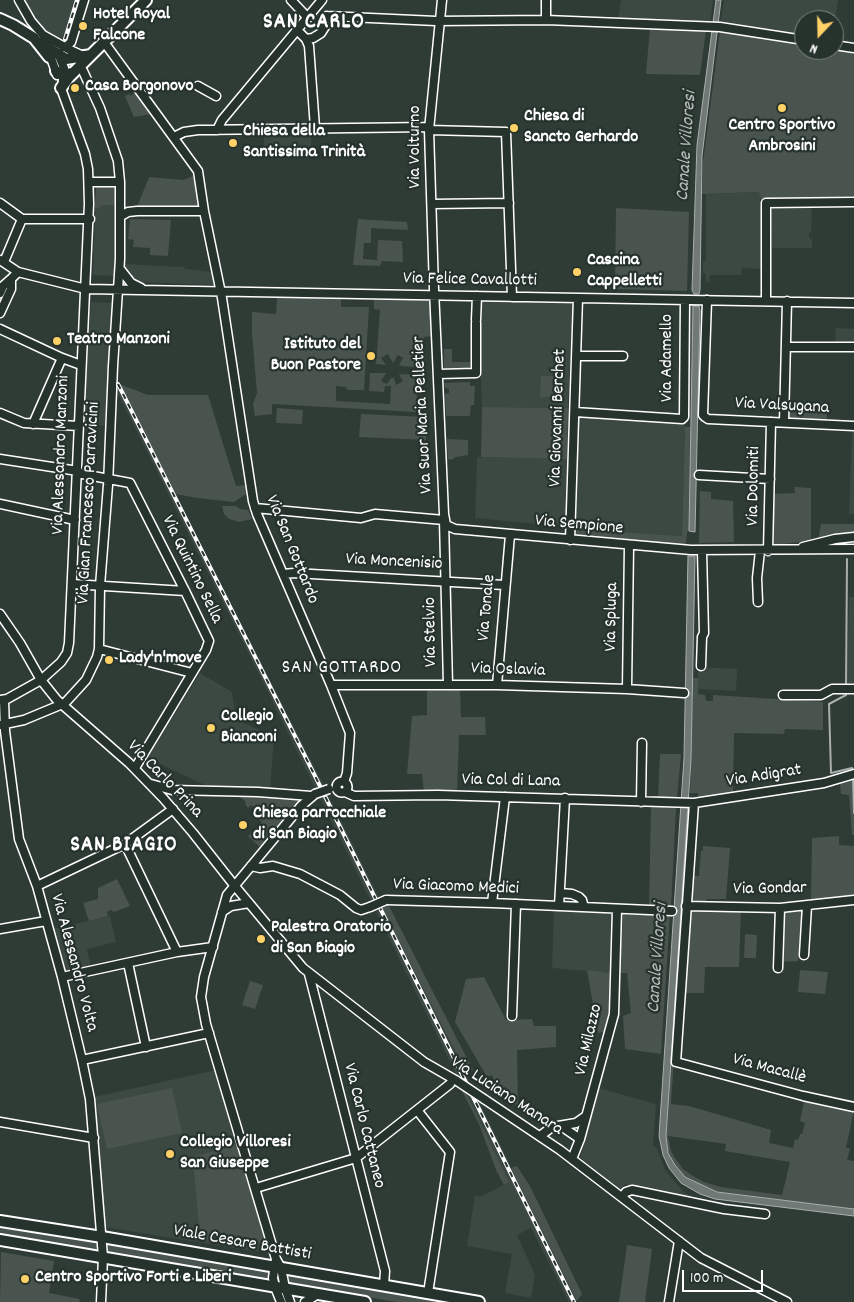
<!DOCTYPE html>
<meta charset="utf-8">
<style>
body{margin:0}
#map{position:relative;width:854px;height:1302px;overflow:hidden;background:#2f3b35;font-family:Dekko,sans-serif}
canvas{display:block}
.north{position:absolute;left:794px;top:10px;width:50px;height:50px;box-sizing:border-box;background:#26332d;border:1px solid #7d8581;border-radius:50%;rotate:201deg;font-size:14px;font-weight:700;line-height:20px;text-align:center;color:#fff}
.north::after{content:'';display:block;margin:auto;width:18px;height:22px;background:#ffd166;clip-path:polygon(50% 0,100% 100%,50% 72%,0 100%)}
.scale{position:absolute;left:682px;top:1270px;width:81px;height:22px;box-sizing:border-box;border:2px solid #fff;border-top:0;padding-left:6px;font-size:15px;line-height:18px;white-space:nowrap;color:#fff;-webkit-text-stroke:4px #26332d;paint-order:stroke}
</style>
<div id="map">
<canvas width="854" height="1302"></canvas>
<div class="north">N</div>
<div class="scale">100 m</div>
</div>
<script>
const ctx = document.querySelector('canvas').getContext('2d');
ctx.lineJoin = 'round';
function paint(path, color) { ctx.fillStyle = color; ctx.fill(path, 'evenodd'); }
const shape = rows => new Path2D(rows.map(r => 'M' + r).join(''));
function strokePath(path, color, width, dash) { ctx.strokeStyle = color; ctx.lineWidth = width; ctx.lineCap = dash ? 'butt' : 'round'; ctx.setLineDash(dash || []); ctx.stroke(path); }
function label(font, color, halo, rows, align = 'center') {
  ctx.font = font + ' Dekko,sans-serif'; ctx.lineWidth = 4.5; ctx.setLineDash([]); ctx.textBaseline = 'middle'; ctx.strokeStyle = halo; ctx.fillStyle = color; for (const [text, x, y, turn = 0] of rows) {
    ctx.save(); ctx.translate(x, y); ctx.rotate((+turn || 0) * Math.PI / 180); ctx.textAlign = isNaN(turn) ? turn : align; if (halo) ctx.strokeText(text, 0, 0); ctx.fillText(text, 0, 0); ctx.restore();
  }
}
paint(shape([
 [24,0,81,0,69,40,49,34,35,18],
 [621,0,713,0,710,24,618,21],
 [724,0,838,0,834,24,834,20,804,20,804,35,721,21],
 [311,133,311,150,300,150,300,152,264,151,264,134],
 [760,192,763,269,742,268,741,275,710,275,709,282,706,282,706,274,703,273,703,262,706,261,706,194],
 [100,205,116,205,116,276,93,275,95,208,100,209],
 [812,207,811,232,809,233,809,238,812,239,812,248,772,248,771,208],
 [124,264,184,267,185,269,213,272,215,285,136,282,131,280,124,271],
 [480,301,573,301,568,408,482,407,479,325],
 [91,302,115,303,107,426,83,424],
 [836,328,854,329,854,343,835,343],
 [119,384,324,786,577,1301,569,1302,531,1228,517,1235,535,1275,531,1298,505,1293,512,1254,467,1246,475,1195,480,1197,509,1182,261,678,114,386],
 [577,416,685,422,682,536,574,529],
 [852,432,854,432,854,514,849,514],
 [481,457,567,459,566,527,475,518,477,458],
 [849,597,854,597,854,683,847,683],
 [698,667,737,669,736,691,698,689],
 [200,673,232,692,236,719,274,737,270,790,212,788,172,770,148,757],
 [554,910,611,913,610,973,552,968],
 [110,916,116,942,87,949,91,968,64,974,53,929],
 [216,1070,235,1140,237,1141,271,1251,266,1253,104,1227,94,1097],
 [599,1088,656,1104,653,1145,657,1148,665,1170,684,1192,697,1200,696,1202,625,1184,621,1190,580,1158]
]), '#3c4842');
paint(shape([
 [650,28,706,30,700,75,646,74],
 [720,31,804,45,804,50,833,50,854,54,854,196,761,200,759,192,702,194,703,163],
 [135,93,151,114,134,117,125,96,129,94,130,96],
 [193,176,200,205,195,209,137,207,149,177,183,180],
 [96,185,117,186,116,205,101,205,100,209,95,208],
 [616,208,689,212,687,291,615,289],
 [130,219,171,220,168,256,150,255,150,248,133,247,134,240,128,239],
 [358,219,407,222,408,230,371,228,371,243,364,243,363,259,377,260,378,240,402,241,403,262,382,261,380,266,353,265],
 [277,297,341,299,341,307,369,307,364,390,347,390,346,387,336,386,336,401,390,404,391,386,385,386,384,392,369,391,370,373,386,373,381,381,387,384,391,378,394,378,396,385,403,381,399,375,401,374,418,375,416,412,272,404,272,414,255,416,253,404,257,393,252,334,252,312,276,314],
 [374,300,431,300,433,336,424,337,426,368,401,366,399,365,403,358,398,355,393,363,388,354,381,358,386,365,376,364,380,310,374,309],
 [686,307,693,307,690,418,686,417],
 [444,349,452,349,452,362,470,362,470,369,444,369],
 [541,376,553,376,553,397,540,397],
 [470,382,470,386,475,386,474,405,471,405,470,416,446,416,445,394,449,393,449,389,445,388,444,383],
 [119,384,148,395,208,395,236,486,248,485,249,492,234,502,197,498,176,494],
 [791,401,826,402,827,421,789,419,790,402],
 [482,407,568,408,567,459,481,457],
 [277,408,303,410,302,424,276,423],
 [361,414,425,417,426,440,359,437],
 [685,427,690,427,689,531,687,532,686,546,574,536,574,529,682,536],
 [447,439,468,440,468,455,456,457,451,460,448,459],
 [794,487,811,488,811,541,774,545,774,494,795,493],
 [700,491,711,492,711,499,733,501,734,542,699,543],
 [222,506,236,506,240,509,248,510,252,519,239,522,229,519,224,514],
 [821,524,854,524,854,533,838,534,818,541],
 [693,678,698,678,698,694,705,695,706,701,713,701,713,695,823,702,823,730,785,729,784,734,734,733,733,792,698,798,698,793,690,793],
 [460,690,461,717,485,717,486,735,459,735,457,791,424,792,422,774,407,774,412,716,427,715,427,691],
 [660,754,681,754,677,798,658,798],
 [854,778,854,835,852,835,849,795,841,794,840,785,843,781],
 [242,796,303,798,261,848,248,836,262,822,258,818,261,814,251,805,248,808,245,804,246,802,240,797],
 [688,804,691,805,671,1104,689,1106,771,1130,769,1143,793,1148,795,1139,798,1140,800,1134,802,1134,805,1123,800,1121,805,1098,854,1110,846,1148,850,1148,847,1160,854,1161,854,1209,717,1192,685,1177,675,1165,668,1153,666,1136],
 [668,1136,726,1144,725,1151,790,1162,782,1195,721,1187,704,1182,693,1176,683,1169,675,1158,671,1151],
 [651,806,676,808,671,908,649,906],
 [839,836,839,845,854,846,854,895,811,902,812,838],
 [703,846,730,848,726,899,707,899,703,904,691,903,693,876,699,876,701,851,703,851],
 [117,879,130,906,114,912,111,910,107,912,108,916,89,921,83,903,98,899,98,888],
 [387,902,473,1070,466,1073,381,905],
 [690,908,741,910,739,967,705,967,704,993,682,993],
 [782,909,805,909,803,953,799,953,798,961,780,962],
 [623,915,670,915,661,1054,625,1049,623,1016,631,1013,627,973,619,973],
 [745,934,757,935,756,958,744,958],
 [587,970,610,973,609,1012,604,1032,598,1033],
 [800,970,828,972,825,994,798,992],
 [484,977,506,1020,532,1019,534,1026,556,1026,556,1047,517,1050,518,1106,500,1095,492,1075,487,1077,455,1022,466,979],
 [250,981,263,985,255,1009,242,1005],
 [172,1088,182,1133,107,1149,97,1104],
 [461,1089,465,1091,509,1182,504,1185,496,1170,479,1124],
 [238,1144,267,1241,239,1248,200,1239,193,1157],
 [517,1166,531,1188,582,1294,577,1301,511,1168],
 [0,1224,94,1241,98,1246,95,1251,0,1236],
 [109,1243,269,1270,270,1277,267,1281,108,1254,107,1247],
 [627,1245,652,1249,645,1302,619,1302],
 [1,1252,54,1261,49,1293,80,1299,79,1302,0,1302],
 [290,1272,461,1302,397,1302,289,1284,287,1277]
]), '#4a544f');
const water = shape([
 [716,0,721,0,702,156,700,290,699,294,694,294,692,290,697,145,716,0],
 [693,306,699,306,700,311,695,532,689,531,693,306],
 [688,556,695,556,691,759,666,1136,668,1153,675,1165,685,1177,717,1192,854,1209,854,1216,715,1199,700,1194,681,1183,669,1168,663,1155,659,1136,684,758,688,556]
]);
paint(water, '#707975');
strokePath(water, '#a9afac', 1);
strokePath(shape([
 [846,688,847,559],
 [846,692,846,695,829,704,831,773,852,768,852,773],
 [853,778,854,813]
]), '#a9afac', 2);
const minor = shape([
 [19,0,31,21,43,35,57,75],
 [291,0,308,18],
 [442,0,429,130,434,289,444,514,446,525,455,529,691,550,854,549],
 [327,16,436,21,546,20,720,27,804,40],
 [546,20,546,0],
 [297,30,306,39,309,46,315,128],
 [43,35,70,50,83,56],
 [306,39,313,38,321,33,326,25,327,16],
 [104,42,198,171,204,211,222,298,253,501,257,514,331,685,350,733,347,773,344,782],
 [834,45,854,48],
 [63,47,67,46,71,42,84,0],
 [198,86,216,96],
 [217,130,222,120,322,0],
 [429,130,506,132,512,297],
 [174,137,184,132,198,130,429,127],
 [89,182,120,182],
 [0,203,22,219],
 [432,204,509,203],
 [121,216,128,212,137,211,204,211],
 [22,219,90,219],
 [0,260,18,272,86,289,854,303],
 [4,262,22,219],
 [120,269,131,283,141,288],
 [0,293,3,286,11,279],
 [707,300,703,415,705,417,708,419,854,426],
 [766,301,766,203,854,202],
 [0,313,11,289,11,279,18,272],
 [476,320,477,296],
 [0,329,62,358,81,365],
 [787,347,854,347],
 [577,356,623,356],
 [438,374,476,373,476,323],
 [575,412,682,419,684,417,685,300],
 [0,413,24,423,79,426],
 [784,422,787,301],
 [33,424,62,358],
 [0,459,78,471],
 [77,473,130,483,185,591,209,641,206,650,135,768],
 [699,475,770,479],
 [0,504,75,520],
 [255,508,361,518,375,514,444,520,448,685],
 [570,540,578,298],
 [803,547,835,539,854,537],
 [768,551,771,422],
 [283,574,294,573,504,585],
 [72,584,185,591],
 [758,602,757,578,760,551],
 [0,614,20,643,41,680,57,700,129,763,163,798,193,833,234,885,303,968,424,1062,457,1081],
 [99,649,192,673],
 [701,666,702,637,704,633,702,551],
 [331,685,497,685,627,689,684,693],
 [497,685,510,535],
 [627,689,629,546],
 [783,695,821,695,832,689,854,689],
 [0,700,7,699,41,680,61,662,67,653,69,643,89,204,88,169,85,154,62,91,64,68,59,56],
 [4,700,5,731,19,839,37,886,62,977,82,1060,90,1099,103,1257,101,1302],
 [0,725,24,720,65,703,86,680,97,657,99,649,100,586,108,485,113,366,120,259,120,182,118,161,100,108,83,71],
 '336.5 787a5.5 5.5 0 1 1 11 0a5.5 5.5 0 1 1-11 0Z',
 [151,784,172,790,258,792,311,796],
 [345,792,354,796,438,795,694,803,824,783,854,774],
 [641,802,642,743],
 [694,803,676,1062,803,1096,854,1107],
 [125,844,177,952],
 [251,866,260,868,273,866,300,874,340,895,356,908,361,910,370,907],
 [37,886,125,844,173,809],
 [560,893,572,894,579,897,582,900,584,907],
 [386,900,492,903,672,911],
 [492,903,505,797],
 [559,906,565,798],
 [686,906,780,908,854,900],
 [222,912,231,906,249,903],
 [0,929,46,921],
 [804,955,807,906],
 [128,963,146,1047],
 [778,968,780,908],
 [309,974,385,1271,384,1285],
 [62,977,177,952,213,947],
 [512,1016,516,904],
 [82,1060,209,1033],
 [484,1099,560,1150,701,1258,787,1302],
 [417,1110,450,1152,428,1293],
 [0,1122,94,1138],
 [561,1126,580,1139],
 [540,1136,552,1127,576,1123,586,1116],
 [572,1159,580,1139,614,1014,617,909],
 [256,1188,356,1158,450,1084,453,1079],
 [622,1197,626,1192,632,1190,724,1209,765,1214],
 [275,1263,273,1278,275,1287,281,1302],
 [290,1302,285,1288,281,1268,276,1259,206,1024,201,997,204,977,227,895,301,806,315,794],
 [305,1302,318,1294],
 [669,1302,679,1241]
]);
const major = shape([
 [0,19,13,25,34,38,49,57],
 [41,43,66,59,91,55],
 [56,71,62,75,72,73],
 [61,88,69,77,146,0],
 [0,1221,102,1237,479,1302],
 [0,1240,365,1302]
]);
strokePath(minor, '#fff', 11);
strokePath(major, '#fff', 14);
strokePath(minor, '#26332d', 8);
strokePath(major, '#26332d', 10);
const rail = shape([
 [65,39,77,0],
 [118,384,319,784,574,1302]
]);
strokePath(rail, '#fff', 4);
strokePath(rail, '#26332d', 2, [5.5]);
const minorBridge = shape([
 [315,794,329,789],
 [370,907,386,900],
 [457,1081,484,1099]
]);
strokePath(minorBridge, '#fff', 11, []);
strokePath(minorBridge, '#26332d', 8);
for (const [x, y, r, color] of [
 [83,26,5,"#ffd166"],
 [75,88,5,"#ffd166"],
 [782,108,5,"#ffd166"],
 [514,128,5,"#ffd166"],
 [233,143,5,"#ffd166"],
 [577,272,5,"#ffd166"],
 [57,341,5,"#ffd166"],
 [371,356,5,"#ffd166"],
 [109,660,5,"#ffd166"],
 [211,728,5,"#ffd166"],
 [243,825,5,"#ffd166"],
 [261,939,5,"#ffd166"],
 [170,1154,5,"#ffd166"],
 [25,1279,5,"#ffd166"]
]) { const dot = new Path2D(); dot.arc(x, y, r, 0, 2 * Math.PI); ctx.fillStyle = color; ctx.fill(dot); strokePath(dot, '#26332d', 2); }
label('bold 18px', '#fff', '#26332d', [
 ["Hotel Royal",93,16],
 ["Falcone",93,37],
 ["Casa Borgonovo",85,88],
 ["Chiesa di",524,118],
 ["Sancto Gerhardo",524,139],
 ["Centro Sportivo",782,127,"center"],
 ["Ambrosini",782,148,"center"],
 ["Chiesa della",243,133],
 ["Santissima Trinità",243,154],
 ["Cascina",587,262],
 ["Cappelletti",587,283],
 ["Teatro Manzoni",67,341],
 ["Istituto del",361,346,"right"],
 ["Buon Pastore",361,367,"right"],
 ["Lady'n'move",119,660],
 ["Collegio",221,718],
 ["Bianconi",221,739],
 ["Chiesa parrocchiale",253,815],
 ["di San Biagio",253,836],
 ["Palestra Oratorio",271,929],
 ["di San Biagio",271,950],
 ["Collegio Villoresi",180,1144],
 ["San Giuseppe",180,1165],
 ["Centro Sportivo Forti e Liberi",35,1279]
], 'left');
label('18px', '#fff', '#26332d', [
 ["Via Volturno",417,147,-90],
 ["Via Felice Cavallotti",470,281,1],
 ["Via Adamello",669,358,-90],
 ["Via Valsugana",782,407,3],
 ["Via Suor Maria Pelletier",424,415,-93],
 ["Via Giovanni Berchet",559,418,-88],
 ["Via Alessandro Manzoni",62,455,-88],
 ["Via Dolomiti",755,486,-89],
 ["Via Gian Francesco Parravicini",90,503,-87],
 ["Via Sempione",579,526,5],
 ["Via San Gottardo",291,550,68],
 ["Via Moncenisio",394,563,3],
 ["Via Quintino Sella",191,570,64],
 ["Via Tonale",488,608,-85],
 ["Via Spluga",613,617,-89],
 ["Via Stelvio",432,632,-91],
 ["Via Oslavia",508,671,2],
 ["Via Adigrat",764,777,-9],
 ["Via Carlo Prina",164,780,46],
 ["Via Col di Lana",511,782,1],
 ["Via Giacomo Medici",456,888,2],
 ["Via Gondar",770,890,-1],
 ["Via Alessandro Volta",73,963,75],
 ["Via Milazzo",590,1040,-77],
 ["Via Macallè",769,1070,15],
 ["Via Luciano Manara",506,1097,33],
 ["Via Carlo Cattaneo",363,1126,76],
 ["Viale Cesare Battisti",242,1244,10]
]);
label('italic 19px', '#b8bcba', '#26332d', [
 ["Canale Villoresi",688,146,-86],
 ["Canale Villoresi",659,958,-86]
]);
ctx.letterSpacing = '1px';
label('19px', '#fff', '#26332d', [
 ["SAN GOTTARDO",342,669]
]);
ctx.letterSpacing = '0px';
ctx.letterSpacing = '1px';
label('bold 22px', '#fff', '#26332d', [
 ["SAN CARLO",314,24],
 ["SAN BIAGIO",124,847]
]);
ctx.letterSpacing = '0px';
</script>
